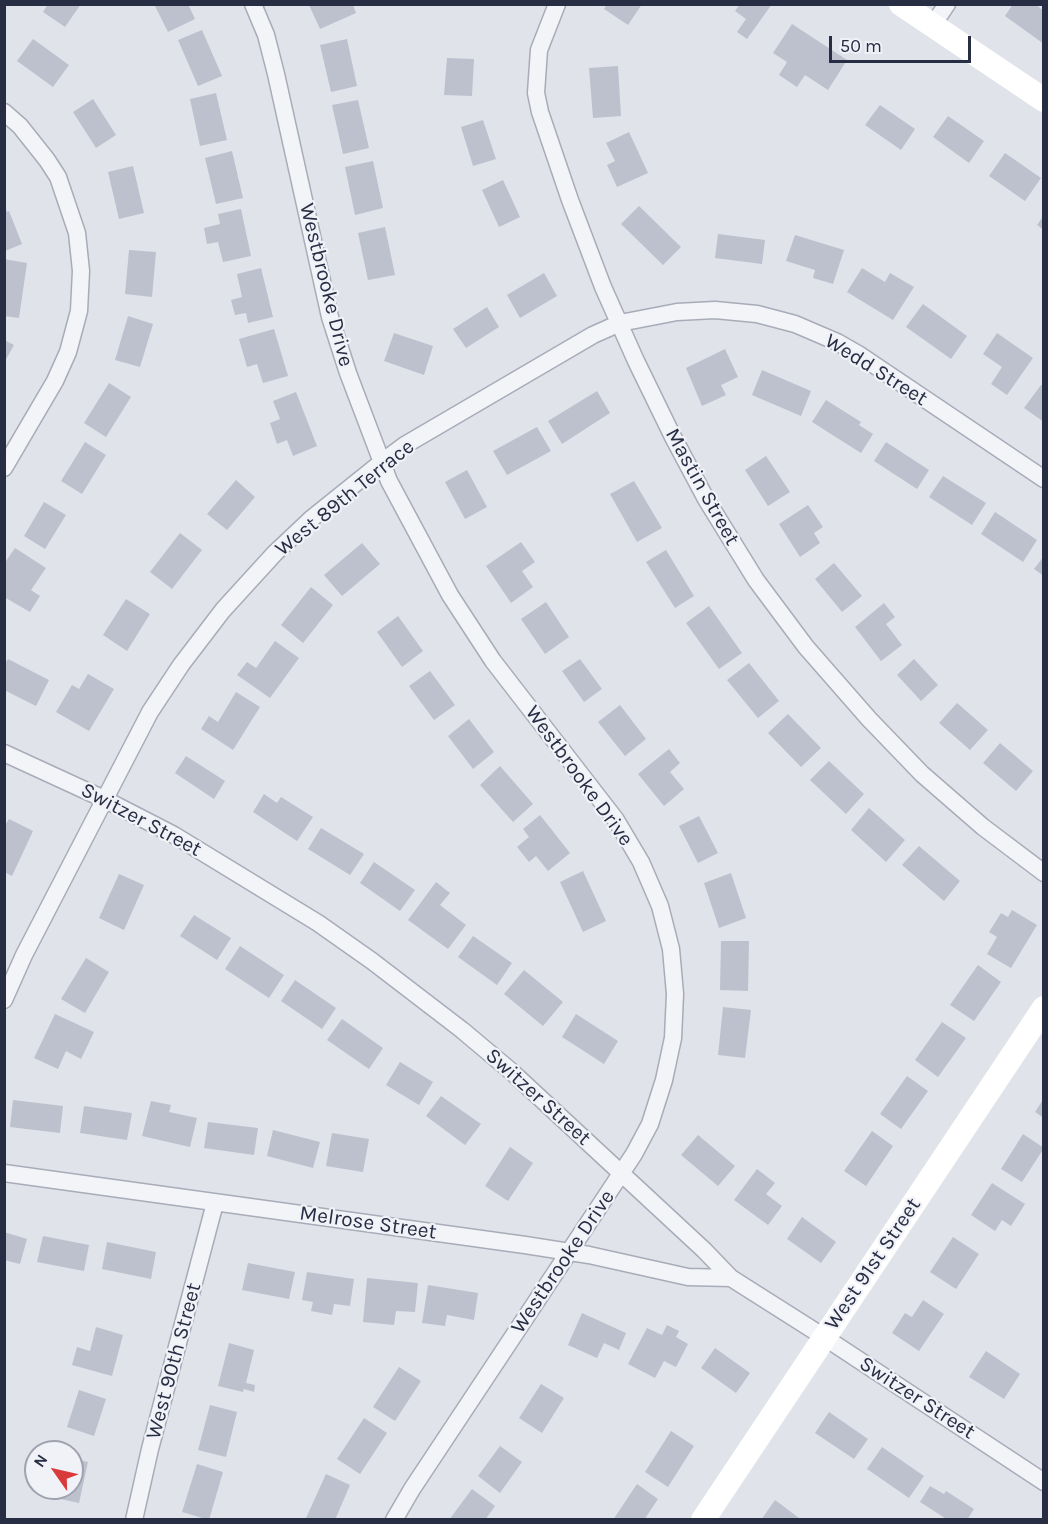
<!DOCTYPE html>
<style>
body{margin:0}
#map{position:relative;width:1048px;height:1524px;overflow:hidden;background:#e0e3ea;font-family:Karla,sans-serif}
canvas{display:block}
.frame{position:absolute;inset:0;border:6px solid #272d43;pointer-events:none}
.north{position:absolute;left:24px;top:1440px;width:60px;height:60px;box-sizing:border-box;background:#f0f2f7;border:2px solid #a0a3af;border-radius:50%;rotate:304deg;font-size:16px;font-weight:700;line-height:24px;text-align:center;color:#272d43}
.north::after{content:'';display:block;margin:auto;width:21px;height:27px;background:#d93b3b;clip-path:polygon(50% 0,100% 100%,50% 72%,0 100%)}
.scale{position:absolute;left:829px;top:36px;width:142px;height:27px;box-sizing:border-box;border:3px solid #272d43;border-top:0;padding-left:8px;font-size:18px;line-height:21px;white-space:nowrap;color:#272d43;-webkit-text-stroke:4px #f0f2f7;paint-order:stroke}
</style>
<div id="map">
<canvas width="1048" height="1524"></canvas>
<div class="frame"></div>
<div class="north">N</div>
<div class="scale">50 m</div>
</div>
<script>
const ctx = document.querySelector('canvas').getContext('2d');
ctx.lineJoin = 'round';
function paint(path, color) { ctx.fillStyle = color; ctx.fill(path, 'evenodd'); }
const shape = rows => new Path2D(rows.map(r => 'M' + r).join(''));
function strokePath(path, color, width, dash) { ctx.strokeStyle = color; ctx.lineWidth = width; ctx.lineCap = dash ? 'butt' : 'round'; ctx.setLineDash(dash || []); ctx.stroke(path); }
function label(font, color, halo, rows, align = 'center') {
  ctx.font = font + ' Karla,sans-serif'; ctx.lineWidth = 4.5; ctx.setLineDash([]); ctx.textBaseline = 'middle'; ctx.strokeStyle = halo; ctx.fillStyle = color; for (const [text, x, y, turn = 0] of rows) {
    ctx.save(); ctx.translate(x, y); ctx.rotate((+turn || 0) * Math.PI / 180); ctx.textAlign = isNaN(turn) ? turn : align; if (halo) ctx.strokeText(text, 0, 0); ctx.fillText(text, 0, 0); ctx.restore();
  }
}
paint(shape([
 [48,4,81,4,65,27,43,12],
 [154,4,188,4,195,19,168,32],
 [607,4,642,4,628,25,604,9],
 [740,4,772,4,747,39,737,32,746,19,735,11],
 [1013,4,1035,4,1044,11,1044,44,1005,16],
 [309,5,353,5,356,13,320,29],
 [792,24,847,60,828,90,805,75,797,87,779,75,787,62,773,53],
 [202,30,222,76,198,86,178,40],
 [33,39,69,65,53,87,17,61],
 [347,39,357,86,331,92,320,45],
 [447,58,474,59,472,96,444,95],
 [618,66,621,116,593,118,589,68],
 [216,93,227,140,200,146,190,99],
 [93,99,116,135,96,148,73,112],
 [358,100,369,148,343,154,332,105],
 [880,105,915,129,901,150,865,125],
 [948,116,984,141,969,163,933,137],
 [483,120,496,159,473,166,461,127],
 [629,132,648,173,617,187,607,165,615,161,606,143],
 [232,151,243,198,216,204,205,158],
 [1005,153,1041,178,1025,201,989,176],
 [373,161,383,208,355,215,345,167],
 [133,166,144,213,119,219,108,172],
 [503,180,520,217,499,227,482,190],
 [5,205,7,212,9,211,22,244,5,251],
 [639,206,681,247,663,265,621,224],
 [241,209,251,256,223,262,218,242,207,244,204,228,220,224,218,214],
 [1044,215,1044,230,1037,225],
 [385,227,395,275,368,280,358,233],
 [718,234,765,240,762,264,715,258],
 [795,235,844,250,833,284,813,278,815,270,786,261],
 [129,250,156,252,152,297,125,294],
 [4,259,27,263,19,318,4,316],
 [261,268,273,317,248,323,246,313,235,315,231,300,242,297,237,274],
 [862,268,885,282,890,273,914,287,893,320,847,292],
 [544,273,557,296,520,318,507,295],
 [923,304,967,336,951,359,906,327],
 [487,307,499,327,466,348,453,329],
 [128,316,153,324,140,367,115,360],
 [274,329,288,376,263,383,257,364,247,367,239,339],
 [394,333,433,346,424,375,384,361],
 [997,333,1033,358,1007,395,991,384,1002,367,983,354],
 [4,340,14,345,4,363],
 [725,349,738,377,721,385,726,395,702,406,686,368],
 [762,370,811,391,801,416,752,395],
 [109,383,131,397,106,437,84,423],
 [1041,385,1044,386,1044,422,1024,408],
 [597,391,610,413,562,444,548,421],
 [296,392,317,446,293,456,287,440,277,444,270,423,280,419,273,401],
 [826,400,861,422,859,425,873,434,861,453,812,422],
 [537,427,551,451,507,475,493,451],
 [85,442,106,455,82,494,61,481],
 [886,442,929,470,917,489,874,461],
 [766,456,790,492,768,506,745,470],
 [467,470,487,507,465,519,445,482],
 [943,476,986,503,972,525,929,497],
 [236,480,255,497,227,530,207,514],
 [634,481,662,528,637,542,610,494],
 [44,502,66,515,45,549,24,536],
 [808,505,823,527,814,533,820,543,800,557,779,524],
 [995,512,1037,540,1023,562,981,534],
 [180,533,202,550,172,589,150,572],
 [521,542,535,562,522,571,533,587,511,603,486,566],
 [362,543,380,564,342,596,324,575],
 [15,548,46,568,31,590,40,596,30,612,4,597,4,564],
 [666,550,694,596,675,608,646,562],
 [1044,556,1044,576,1034,569],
 [834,563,862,596,842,612,815,579],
 [311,587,333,605,303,643,281,625],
 [126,599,150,614,127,651,103,635],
 [546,602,569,637,545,654,521,619],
 [884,603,895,617,886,624,902,645,881,661,855,627],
 [709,606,742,653,719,669,686,623],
 [398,616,423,651,402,667,377,632],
 [275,641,299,658,270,698,237,675,247,662,256,668],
 [8,659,49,680,36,706,4,690,4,665],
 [580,659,602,689,584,702,562,671],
 [914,659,938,685,921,701,897,675],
 [749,663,779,701,758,718,727,680],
 [430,671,455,705,434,720,409,686],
 [88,674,114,689,89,731,56,712,72,685,79,689],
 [236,692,260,707,233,750,201,729,209,716,218,722],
 [957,703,988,730,970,750,939,723],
 [620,705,646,739,625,756,598,722],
 [788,714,821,748,801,767,768,733],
 [469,719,494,752,473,769,448,736],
 [1000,743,1033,771,1016,791,983,763],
 [669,749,680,763,670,772,684,789,664,806,638,774],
 [186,756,225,781,214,799,175,773],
 [829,761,864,794,846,814,810,780],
 [500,766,533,804,513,822,480,785],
 [264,794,277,803,281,797,313,817,297,841,253,812],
 [869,808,905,840,886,862,851,830],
 [540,815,570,853,548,871,536,856,529,862,517,847,529,837,523,829],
 [699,816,718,853,698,863,679,826],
 [9,819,33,831,12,876,4,872,4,827],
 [321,828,364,854,350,875,308,849],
 [919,846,960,881,944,901,902,865],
 [374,862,415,890,400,911,360,883],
 [583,871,606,921,583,932,560,882],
 [731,873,746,918,719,928,704,883],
 [119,874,144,885,124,930,99,918],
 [436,882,450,893,440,905,466,925,448,949,408,920],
 [1012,910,1037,925,1011,968,987,954,997,937,989,932,1001,913,1008,917],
 [194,915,231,938,217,960,180,936],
 [473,936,512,963,497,985,458,957],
 [721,941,749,941,748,991,720,990],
 [240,946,284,975,269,998,225,969],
 [86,958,109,972,85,1013,61,999],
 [978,965,1001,982,974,1021,950,1005],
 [524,970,563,1002,543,1026,504,994],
 [295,980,336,1008,322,1029,281,1001],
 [723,1007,751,1010,745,1058,718,1055],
 [55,1014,94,1032,81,1059,66,1051,58,1069,34,1058],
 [576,1014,618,1041,604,1064,562,1037],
 [342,1019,383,1048,369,1069,327,1040],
 [942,1022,966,1038,938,1077,915,1060],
 [400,1062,433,1082,419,1105,386,1085],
 [907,1076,928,1091,901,1129,880,1114],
 [441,1096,481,1124,465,1145,426,1116],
 [1044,1098,1044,1118,1035,1112],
 [13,1100,63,1106,60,1133,10,1127],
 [151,1101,171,1105,169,1112,197,1118,190,1147,142,1136],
 [84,1106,132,1113,127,1140,80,1133],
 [208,1122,258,1128,254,1155,204,1148],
 [273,1130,320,1142,313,1168,267,1156],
 [872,1131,893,1146,866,1186,844,1171],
 [332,1133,369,1139,363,1172,326,1166],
 [1023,1134,1044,1148,1022,1182,1001,1169],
 [698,1135,735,1166,718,1186,681,1155],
 [510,1147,533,1163,508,1201,485,1186],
 [757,1169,775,1183,766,1194,782,1206,768,1225,734,1200],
 [992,1183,1025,1204,1011,1226,1002,1220,995,1231,971,1215],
 [802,1217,836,1242,821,1263,787,1239],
 [4,1232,27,1239,20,1264,4,1260],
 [43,1236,89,1245,84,1271,37,1262],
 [953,1237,979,1254,956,1289,930,1272],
 [107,1242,156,1252,151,1279,102,1269],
 [248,1263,295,1272,289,1299,242,1290],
 [307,1272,354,1279,350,1306,334,1304,332,1315,311,1311,313,1302,302,1300],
 [367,1278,418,1283,415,1312,396,1311,394,1325,363,1322],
 [428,1285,478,1293,474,1320,447,1315,445,1326,422,1323],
 [923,1300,944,1314,919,1351,892,1333,905,1313,912,1317],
 [582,1313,626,1333,619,1350,604,1343,597,1358,568,1345],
 [667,1325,679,1331,676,1337,688,1344,676,1367,664,1361,655,1378,628,1364,647,1328,662,1335],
 [96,1327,123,1335,112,1376,72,1365,77,1347,90,1351],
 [229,1343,254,1350,246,1383,255,1385,254,1392,244,1389,243,1392,218,1386],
 [715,1348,750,1373,736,1393,701,1368],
 [986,1351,1020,1374,1004,1399,969,1377],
 [399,1367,421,1381,395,1421,373,1407],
 [541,1384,564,1398,542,1433,519,1418],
 [79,1390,106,1399,94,1436,67,1427],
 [210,1405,237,1412,226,1457,198,1450],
 [829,1412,868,1439,854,1459,815,1433],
 [364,1418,387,1433,360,1474,337,1459],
 [671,1431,694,1446,668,1487,645,1472],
 [500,1446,522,1462,500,1493,478,1476],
 [882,1447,924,1476,909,1498,867,1469],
 [72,1458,88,1462,79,1503,51,1497,53,1488,72,1488],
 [197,1464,223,1472,209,1520,182,1512],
 [326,1474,350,1485,335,1520,310,1520,306,1518],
 [637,1484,658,1499,644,1520,613,1520],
 [930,1486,944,1494,946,1491,974,1509,967,1520,948,1520,920,1502],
 [472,1489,495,1506,485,1520,449,1520],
 [775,1500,799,1518,798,1520,761,1520]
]), '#bdc1ce');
const street = shape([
 [253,4,266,35,276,74,330,317,348,373,389,481,450,595,493,661,616,820,641,862,660,906,671,949,675,994,673,1038,664,1080,650,1124,634,1154,412,1489,394,1520],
 [557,4,539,50,536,93,540,112,570,200,603,287,636,361,673,437,706,499,756,580,806,647,869,719,922,774,983,827,1044,873],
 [933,25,947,4],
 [4,112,20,126,47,160,58,177,77,233,81,271,79,311,68,352,55,381,4,468],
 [4,753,104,799,174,835,318,923,372,961,462,1030,512,1072,704,1250,731,1278,824,1337,1044,1482],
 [4,1000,24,955,150,712,181,665,223,610,275,553,311,519,382,462,405,445,593,335,620,323,677,312,715,310,757,314,795,324,837,342,858,354,1044,479],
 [4,1173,525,1245,589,1255,688,1277,731,1278],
 [134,1520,150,1449,215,1203]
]);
strokePath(street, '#a8acb8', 19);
strokePath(street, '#f3f4f8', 16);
strokePath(shape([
 [901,4,1044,100],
 [703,1520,1044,1008]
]), '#fff', 24);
label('21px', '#272d43', '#f0f2f7', [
 ["Westbrooke Drive",326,285,76],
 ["Wedd Street",876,370,32],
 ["Mastin Street",702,487,61],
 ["West 89th Terrace",345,498,-39],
 ["Westbrooke Drive",579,776,54],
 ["Switzer Street",141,820,28],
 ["Switzer Street",538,1097,42],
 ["Melrose Street",368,1223,8],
 ["Westbrooke Drive",563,1262,-56],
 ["West 91st Street",873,1264,-56],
 ["West 90th Street",174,1361,-75],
 ["Switzer Street",917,1398,33]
]);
</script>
